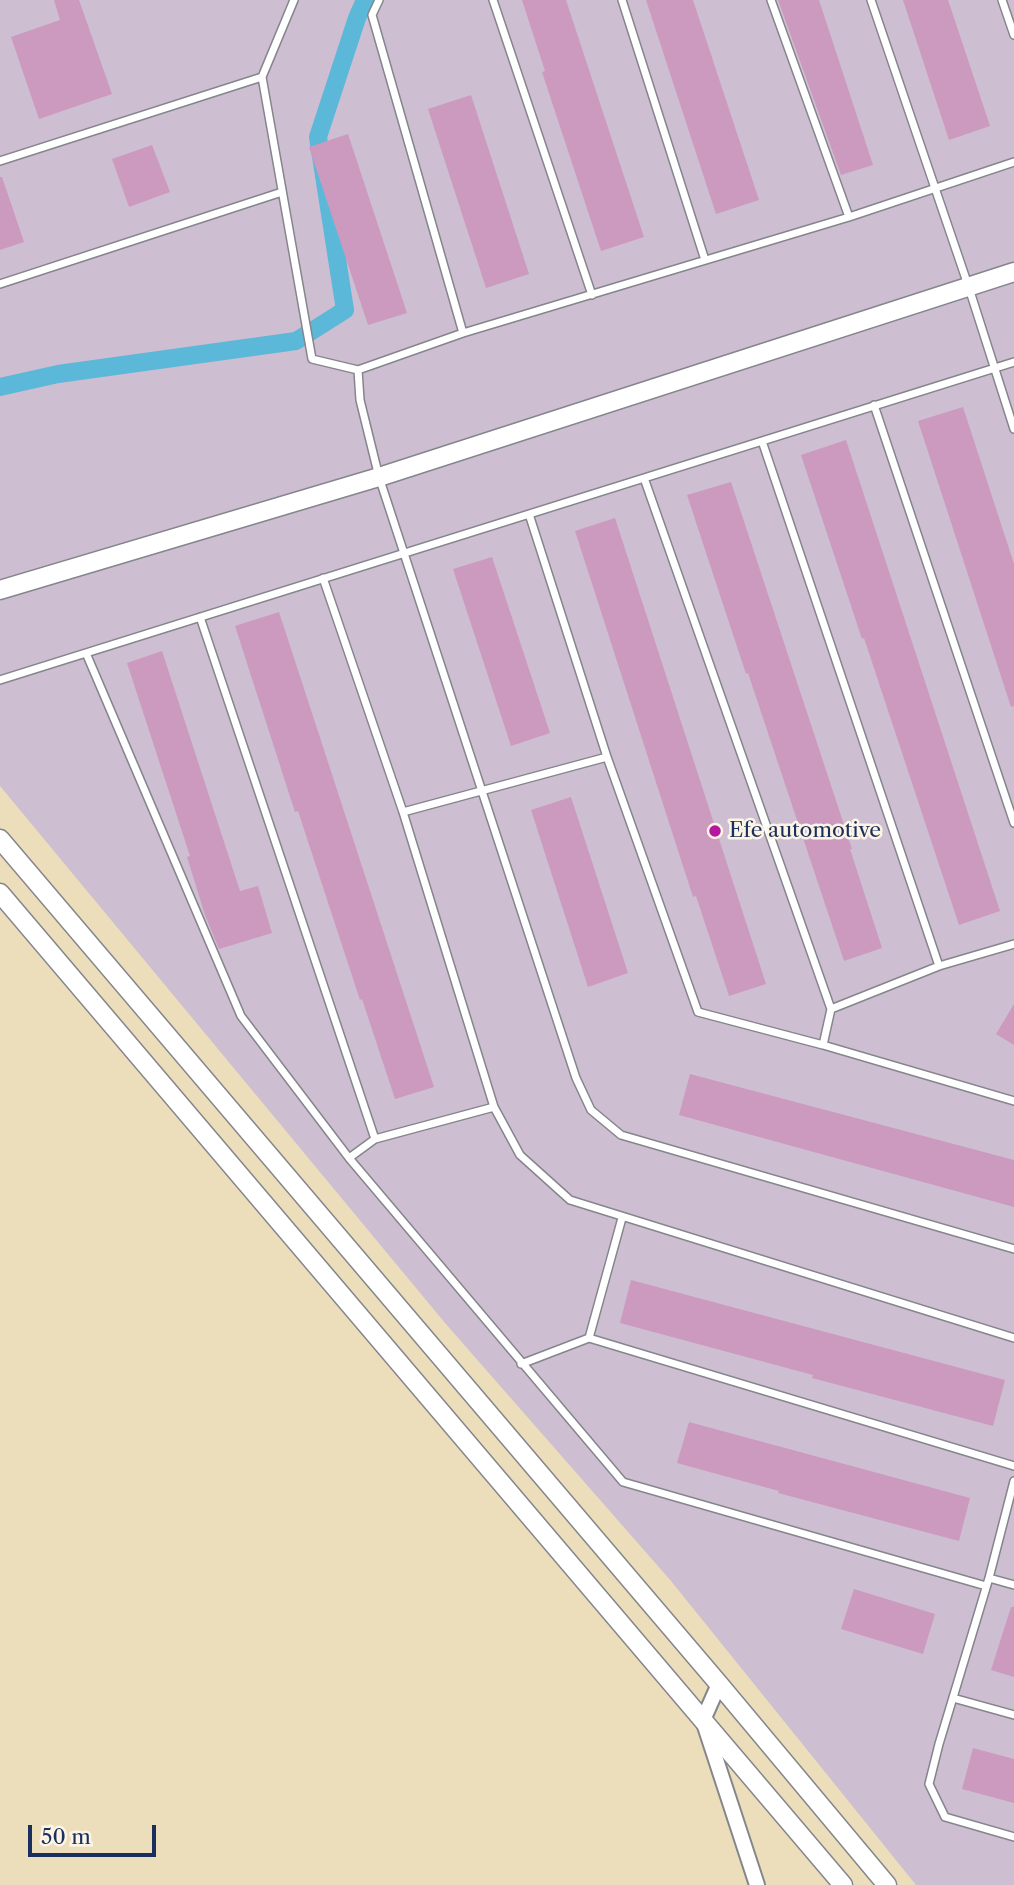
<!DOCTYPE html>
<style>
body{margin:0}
#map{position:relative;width:1014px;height:1885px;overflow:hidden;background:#ecdebb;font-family:"Libre Caslon Text",serif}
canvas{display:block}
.scale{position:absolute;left:28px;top:1825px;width:128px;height:32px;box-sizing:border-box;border:4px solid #1b2f5e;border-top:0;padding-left:9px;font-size:21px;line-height:24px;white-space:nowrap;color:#1b2f5e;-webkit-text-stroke:5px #fcf5e5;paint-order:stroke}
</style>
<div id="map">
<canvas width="1014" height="1885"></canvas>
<div class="scale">50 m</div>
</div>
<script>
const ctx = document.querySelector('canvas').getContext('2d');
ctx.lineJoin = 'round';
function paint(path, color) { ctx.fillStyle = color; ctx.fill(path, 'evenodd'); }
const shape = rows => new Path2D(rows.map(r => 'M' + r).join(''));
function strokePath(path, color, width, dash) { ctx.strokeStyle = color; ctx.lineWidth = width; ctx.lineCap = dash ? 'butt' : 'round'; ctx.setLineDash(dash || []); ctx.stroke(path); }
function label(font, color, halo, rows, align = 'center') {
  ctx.font = font + ' "Libre Caslon Text",serif'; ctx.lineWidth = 5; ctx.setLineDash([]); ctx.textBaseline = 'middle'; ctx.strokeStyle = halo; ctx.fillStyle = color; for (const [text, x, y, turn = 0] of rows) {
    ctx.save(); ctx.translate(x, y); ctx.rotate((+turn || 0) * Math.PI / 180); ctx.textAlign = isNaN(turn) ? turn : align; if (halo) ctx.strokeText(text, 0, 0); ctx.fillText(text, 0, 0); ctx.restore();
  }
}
paint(shape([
 [0,0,1014,0,1014,1885,916,1885,671,1581,445,1323,0,786]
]), '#cebed1');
strokePath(shape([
 [0,387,58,374,296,341,345,310,318,137,357,18,365,0]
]), '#5bb8d9', 18);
paint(shape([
 [54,0,79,0,112,94,39,119,11,37,60,20],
 [522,0,566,0,644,237,601,251,542,72,545,71],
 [646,0,693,0,759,200,716,214],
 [778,0,819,0,873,165,841,175],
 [903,0,948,0,990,126,949,140],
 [471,95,529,274,486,288,428,109],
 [348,134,407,313,368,325,309,147],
 [152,145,170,192,129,207,112,159],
 [0,177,2,177,24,242,0,250],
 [963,407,1014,564,1014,706,1011,707,918,421],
 [846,440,1000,911,959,925,864,638,862,639,801,455],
 [731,482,852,849,850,849,882,948,844,961,748,673,746,674,687,495],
 [615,518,766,984,729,996,696,896,693,897,575,531],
 [492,557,550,733,511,746,453,569],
 [279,612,434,1087,395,1099,362,999,360,1000,298,811,295,812,235,626],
 [162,651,240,891,258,886,272,933,219,949,205,915,187,857,190,856,127,663],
 [571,797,628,973,588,987,531,810],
 [1014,1004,1014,1045,996,1034],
 [690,1074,1014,1160,1014,1207,679,1115],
 [631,1280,1005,1380,993,1426,812,1378,813,1375,620,1323],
 [689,1422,970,1498,959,1541,778,1493,779,1491,677,1463],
 [854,1589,935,1614,923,1654,841,1629],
 [1011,1607,1014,1607,1014,1677,991,1670],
 [973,1748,1014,1759,1014,1803,962,1789]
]), '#cc9abf');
const service = shape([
 [294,0,262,77,312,359,358,370,463,333,849,217,1014,162],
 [379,0,372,15,463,333],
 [493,0,592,295],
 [622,0,705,260],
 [771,0,849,217],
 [871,0,968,285,1014,429],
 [1002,0,1014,35],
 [0,161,262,77],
 [0,284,282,192],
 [358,370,360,400,379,477,576,1078,591,1110,621,1135,1014,1249],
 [874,405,1014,823],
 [762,441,939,966],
 [644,478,831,1009],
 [529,514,607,757,698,1012,823,1045,1014,1101],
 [323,578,403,812,494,1107,520,1155,570,1200,1014,1338],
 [200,617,375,1139],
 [86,653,241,1016,349,1158,623,1482,986,1586],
 [0,680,1014,362],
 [403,812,607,757],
 [823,1045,831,1009,939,966,1014,944],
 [349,1158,375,1139,494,1107],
 [589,1338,622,1218],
 [521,1364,589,1338,1014,1466],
 [1014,1481,989,1578,939,1744,929,1784,945,1817,1014,1837],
 [989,1578,1014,1585],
 [953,1698,1014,1715]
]);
const minor = shape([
 [719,1684,703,1720,757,1885]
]);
const tertiary = shape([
 [0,590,379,477,1014,272],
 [0,839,719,1684,887,1885],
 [0,893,843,1885]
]);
strokePath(service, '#84868c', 10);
strokePath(minor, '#84868c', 18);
strokePath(tertiary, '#84868c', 21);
strokePath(service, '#fff', 7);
strokePath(minor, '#fff', 14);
strokePath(tertiary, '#fff', 18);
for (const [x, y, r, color] of [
 [715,831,7,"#b5179e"]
]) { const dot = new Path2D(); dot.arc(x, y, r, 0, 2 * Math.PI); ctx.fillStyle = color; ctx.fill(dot); strokePath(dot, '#fcf5e5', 2.5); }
label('21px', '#1b2f5e', '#fcf5e5', [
 ["Efe automotive",729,831]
], 'left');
</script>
